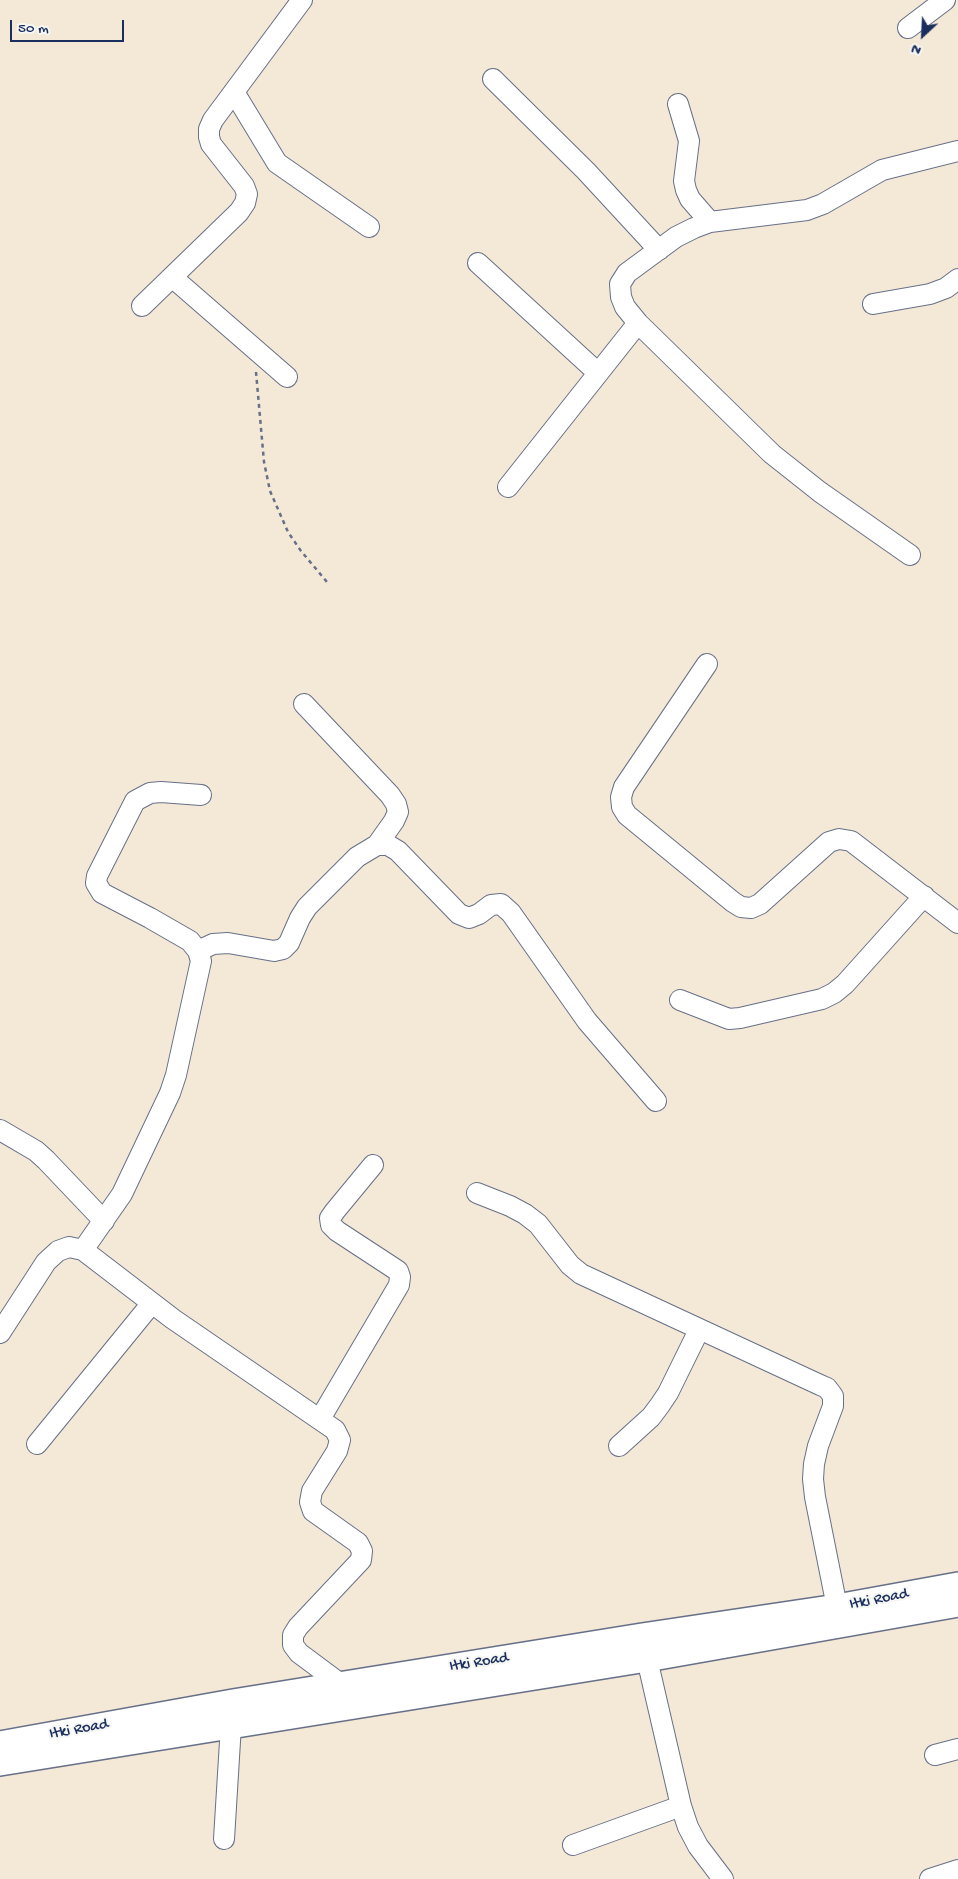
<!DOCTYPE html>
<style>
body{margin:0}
#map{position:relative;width:958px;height:1879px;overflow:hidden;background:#f4e8d7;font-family:"Gochi Hand",sans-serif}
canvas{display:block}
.north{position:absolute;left:898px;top:10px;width:50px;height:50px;-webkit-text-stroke:4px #f6f6f2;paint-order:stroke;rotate:205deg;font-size:14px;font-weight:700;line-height:20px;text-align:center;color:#1b2f5e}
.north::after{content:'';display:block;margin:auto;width:18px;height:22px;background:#1b2f5e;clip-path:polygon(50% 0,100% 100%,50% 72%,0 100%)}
.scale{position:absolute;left:10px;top:20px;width:114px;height:22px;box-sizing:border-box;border:2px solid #1b2f5e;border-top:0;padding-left:6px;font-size:15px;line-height:18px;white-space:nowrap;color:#1b2f5e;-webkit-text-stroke:4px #f6f6f2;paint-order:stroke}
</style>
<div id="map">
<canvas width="958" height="1879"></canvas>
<div class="north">N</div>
<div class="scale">50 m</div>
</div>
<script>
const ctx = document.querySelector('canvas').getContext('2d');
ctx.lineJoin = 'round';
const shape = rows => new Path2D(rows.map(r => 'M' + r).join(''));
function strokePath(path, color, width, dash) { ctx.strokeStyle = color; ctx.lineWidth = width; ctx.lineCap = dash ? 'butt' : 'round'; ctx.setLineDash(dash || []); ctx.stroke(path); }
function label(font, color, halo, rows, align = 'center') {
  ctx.font = font + ' "Gochi Hand",sans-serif'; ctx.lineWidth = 4; ctx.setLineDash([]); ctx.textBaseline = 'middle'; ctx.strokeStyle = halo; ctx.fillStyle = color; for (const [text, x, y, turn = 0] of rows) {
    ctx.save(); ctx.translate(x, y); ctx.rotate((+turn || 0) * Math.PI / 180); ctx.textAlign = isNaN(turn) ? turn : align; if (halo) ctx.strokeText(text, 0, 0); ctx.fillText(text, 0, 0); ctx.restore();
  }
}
const minor = shape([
 [908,28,945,0],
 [493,79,586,171,659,250],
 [234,92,277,163,369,227],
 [678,104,689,141,684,181,686,190,690,199,710,222],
 [478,263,598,373],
 [172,277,287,377],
 [873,304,930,294,946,288,958,279],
 [142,306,239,212,245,203,247,194,244,186,211,144,209,137,209,129,213,120,302,0],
 [508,487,638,323],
 [910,555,820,492,772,454,638,323,625,307,621,297,620,284,627,273,676,237,694,228,710,222,807,210,823,204,882,170,958,151],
 [707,664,624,787,621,797,622,807,627,815,733,902,741,907,751,908,760,904,829,842,839,839,851,841,958,923],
 [304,704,390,795,396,804,398,812,394,821,377,845],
 [198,951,213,944,228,943,274,951,283,949,289,943,300,918,307,907,357,857,377,845,388,845,398,851,459,914,469,918,479,914,491,905,501,904,511,913,587,1021,656,1101],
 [680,1000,729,1019,740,1018,822,999,834,993,845,984,924,896],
 [0,1130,36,1151,46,1160,104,1221],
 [477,1193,510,1206,525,1214,538,1224,570,1265,581,1274,818,1384,827,1388,833,1396,833,1406,818,1446,814,1464,813,1479,815,1497,837,1607],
 [83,1250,122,1194,170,1093,176,1075,201,961,198,951,190,941,150,918,102,893,96,883,97,876,135,801,150,793,161,792,201,795],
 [0,1333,46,1262,58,1251,69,1247,83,1250,173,1319,335,1430,340,1440,337,1451,312,1491,310,1502,313,1511,358,1543,362,1551,361,1560,298,1627,293,1635,293,1645,299,1653,342,1685],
 [320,1419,399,1285,400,1277,398,1271,392,1267,337,1231,331,1225,330,1218,335,1211,373,1165],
 [37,1444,152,1303],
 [619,1446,651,1417,660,1405,668,1393,699,1330],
 [647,1659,681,1806,688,1827,698,1846,723,1879],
 [935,1755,958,1749],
 [224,1839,231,1725],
 [573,1845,681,1806],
 [930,1879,958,1870]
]);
const major = shape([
 [0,1744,233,1702,642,1636,837,1607,958,1585],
 [0,1763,647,1659,958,1604]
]);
strokePath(minor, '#677088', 22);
strokePath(major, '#677088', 28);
strokePath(shape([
 [256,372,264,462,270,491,288,532,301,551,327,582]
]), '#677088', 2.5, [4, 4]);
strokePath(minor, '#fff', 20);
strokePath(major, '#fff', 25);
label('16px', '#1b2f5e', '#f6f6f2', [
 ["Itki Road",879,1600,-11],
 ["Itki Road",479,1663,-9],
 ["Itki Road",79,1730,-10]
]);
</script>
